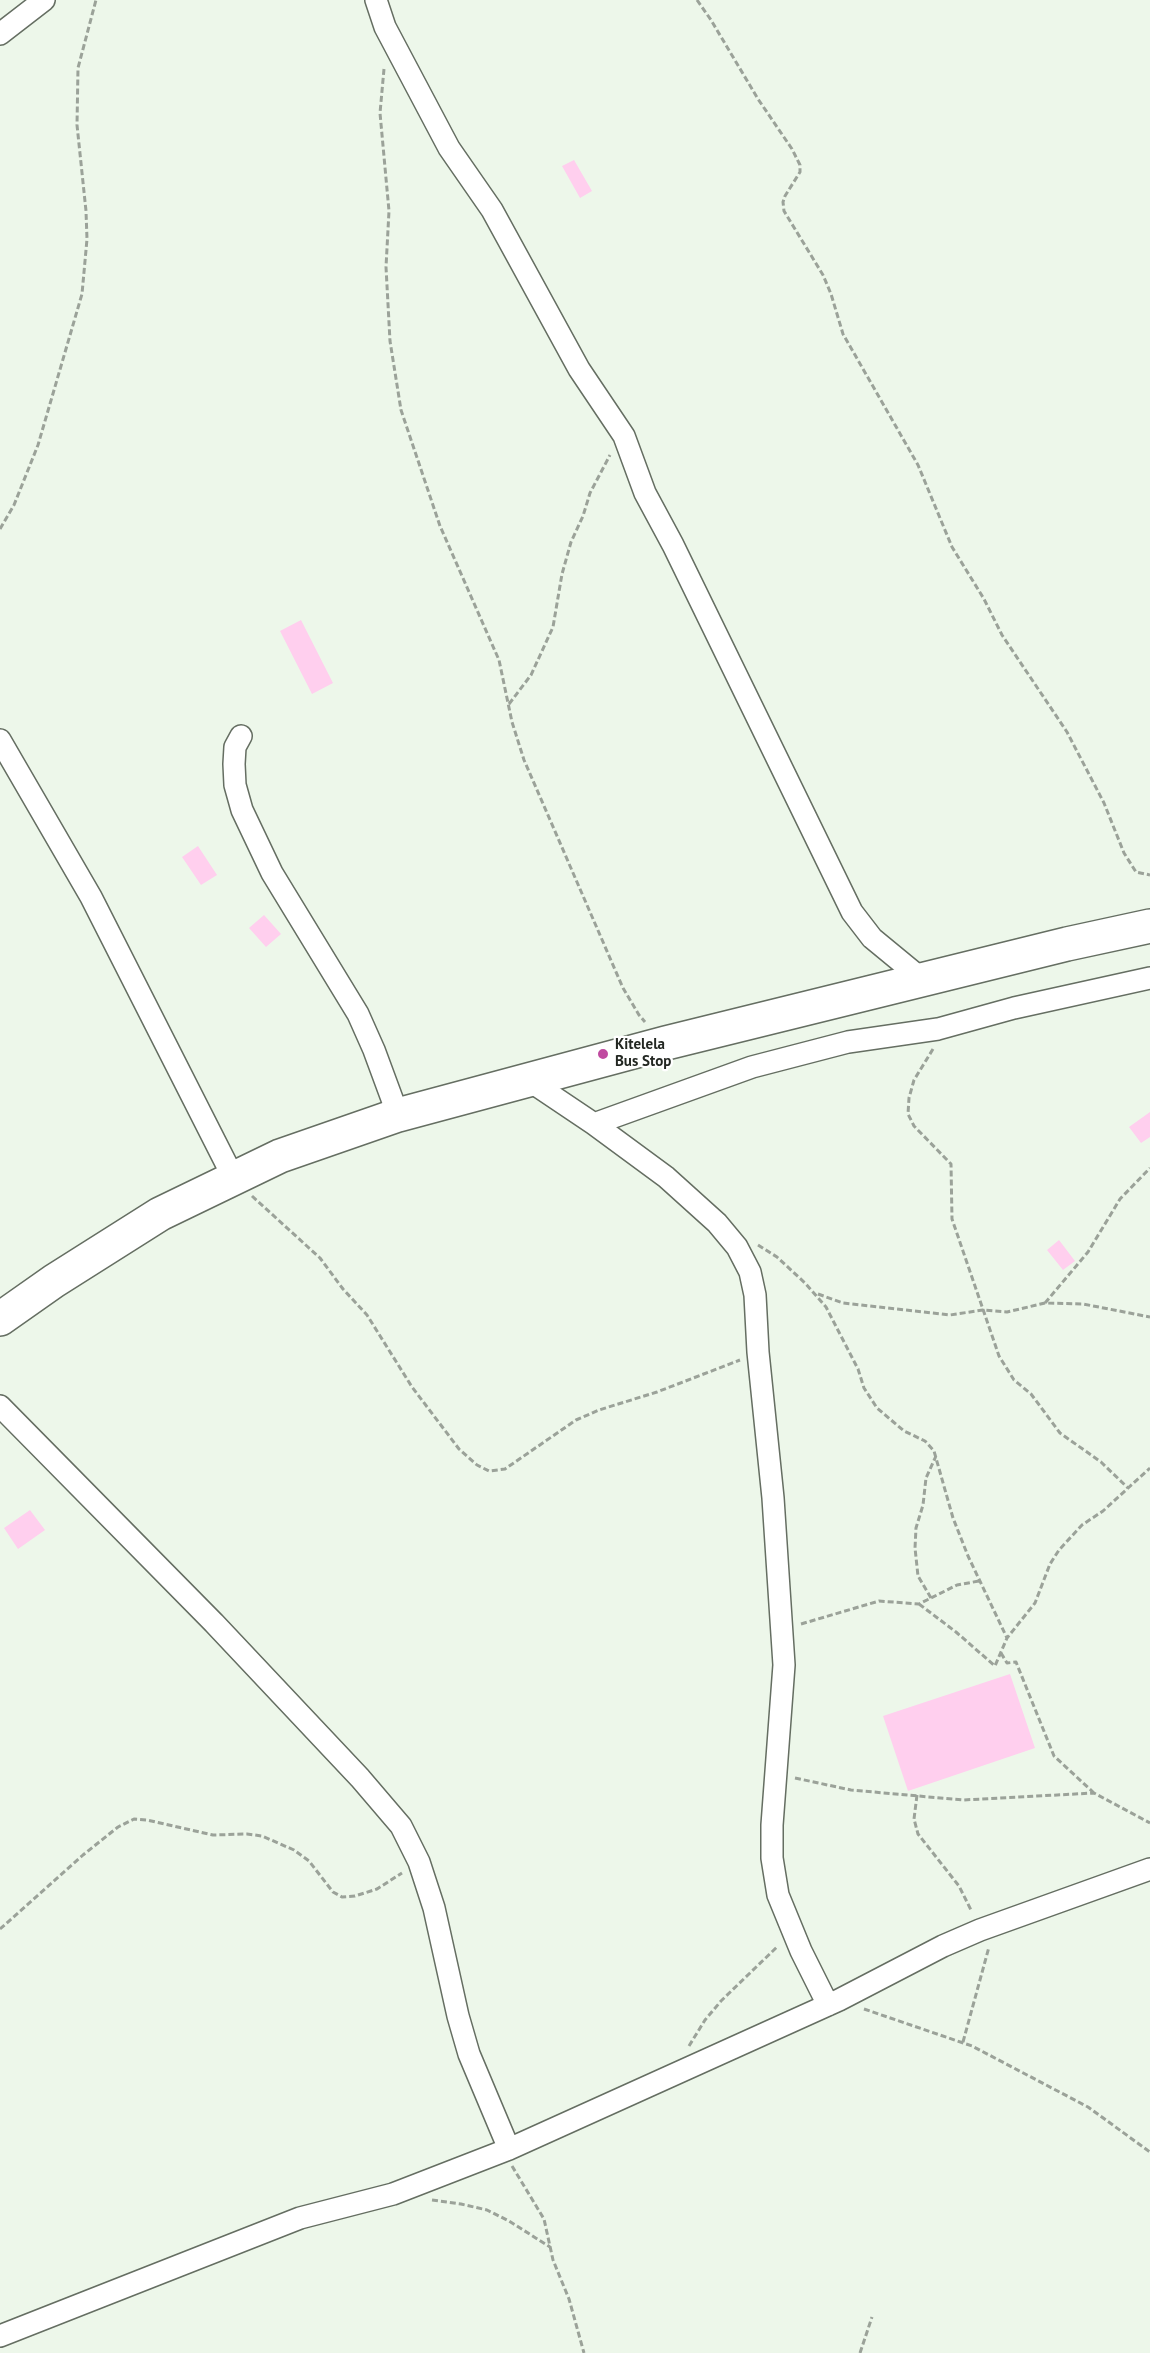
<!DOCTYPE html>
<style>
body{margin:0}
canvas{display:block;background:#edf7ea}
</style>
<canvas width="1150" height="2353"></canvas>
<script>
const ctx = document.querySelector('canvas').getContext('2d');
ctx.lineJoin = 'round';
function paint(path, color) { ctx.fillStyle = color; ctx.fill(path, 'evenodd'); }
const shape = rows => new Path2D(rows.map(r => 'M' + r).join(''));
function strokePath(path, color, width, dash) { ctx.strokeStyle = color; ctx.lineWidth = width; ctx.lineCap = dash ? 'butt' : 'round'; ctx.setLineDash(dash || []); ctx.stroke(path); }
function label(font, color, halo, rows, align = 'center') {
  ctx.font = font + ' "PT Sans",sans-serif'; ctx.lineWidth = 4.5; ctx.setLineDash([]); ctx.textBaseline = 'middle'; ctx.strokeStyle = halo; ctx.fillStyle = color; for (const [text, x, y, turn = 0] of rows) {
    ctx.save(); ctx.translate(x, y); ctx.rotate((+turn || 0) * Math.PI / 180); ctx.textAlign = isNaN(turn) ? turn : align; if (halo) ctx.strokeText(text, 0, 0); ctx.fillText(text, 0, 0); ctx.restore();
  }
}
paint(shape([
 [574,160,592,191,580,198,562,166],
 [301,620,333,683,312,694,280,631],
 [198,846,217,875,201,885,182,857],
 [264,915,281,934,266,947,249,928],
 [1150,1112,1150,1137,1141,1143,1129,1127],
 [1059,1240,1075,1261,1063,1270,1047,1250],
 [30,1510,45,1530,18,1549,4,1528],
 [1010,1674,1035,1748,908,1791,883,1716]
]), '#ffcfee');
const street = shape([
 [376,0,385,27,449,148,492,210,579,369,624,436,645,493,673,545,852,912,872,938,923,980],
 [0,34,44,0],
 [241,736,235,747,234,764,235,785,242,810,272,873,358,1014,374,1050,398,1115],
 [0,740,91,897,233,1177],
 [527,1079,594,1124,666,1177,717,1223,737,1247,750,1272,755,1295,758,1352,773,1498,784,1665,772,1825,772,1858,778,1895,801,1951,828,2005],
 [594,1124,752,1067,848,1042,938,1029,1014,1008,1150,978],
 [0,1406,214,1623,360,1778,401,1826,419,1862,434,1908,458,2016,469,2054,509,2149],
 [0,2336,300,2218,393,2194,509,2149,839,2000,943,1946,980,1930,1150,1869]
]);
const highway = shape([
 [0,1319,54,1281,160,1214,280,1156,398,1115,666,1043,1067,944,1150,926]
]);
strokePath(street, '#656e62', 24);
strokePath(highway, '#656e62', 36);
strokePath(shape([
 [697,0,711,20,758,99,792,149,800,165,800,172,785,196,783,202,784,211,823,275,831,294,843,334,918,465,952,547,984,599,1002,635,1067,732,1104,803,1124,853,1136,872,1150,875],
 [384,69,380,113,389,211,386,267,390,341,401,410,440,526,499,660,512,722,524,760,623,988,639,1015,645,1022],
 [0,529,14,505,38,445,82,294,87,239,86,211,77,125,78,68,96,0],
 [509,704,531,675,553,627,562,574,571,542,583,516,590,493,610,455],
 [933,1049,914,1080,909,1098,908,1114,914,1126,951,1164,952,1219,999,1356,1014,1380,1031,1394,1060,1433,1101,1462,1128,1488],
 [252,1196,320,1258,343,1289,367,1315,412,1387,459,1449,477,1465,489,1471,505,1469,576,1420,599,1410,657,1392,740,1360],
 [758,1245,777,1257,805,1283,826,1307,858,1369,864,1388,877,1408,904,1431,925,1441,934,1451,953,1518,968,1556,1007,1638],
 [818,1294,843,1303,950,1315,983,1310,1007,1312,1045,1303,1083,1304,1150,1317],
 [1045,1303,1088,1252,1120,1199,1150,1168],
 [931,1598,918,1576,915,1548,916,1528,923,1505,926,1478,936,1456],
 [919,1604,956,1632,995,1666,1007,1638,1035,1603,1050,1564,1059,1550,1082,1525,1103,1511,1150,1468],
 [801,1624,879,1601,919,1604,957,1585,979,1581],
 [1001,1653,1007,1663,1016,1662,1054,1756,1094,1793],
 [795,1778,851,1790,963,1800,1094,1793,1150,1823],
 [917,1795,914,1819,918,1834,959,1886,972,1912],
 [0,1929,83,1855,118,1827,134,1819,147,1820,213,1835,247,1834,262,1836,294,1850,309,1861,333,1892,342,1897,355,1896,377,1889,402,1873],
 [864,2009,972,2046,1088,2107,1150,2152],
 [963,2042,989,1947],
 [689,2046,705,2020,721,2001,778,1946],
 [512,2166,544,2219,553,2260,569,2299,584,2353],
 [432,2200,461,2204,487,2210,509,2221,550,2247],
 [860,2353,872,2317]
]), '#9ba299', 3, [6, 3]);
strokePath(street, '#fff', 21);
strokePath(highway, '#fff', 33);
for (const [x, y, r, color] of [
 [603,1054,6,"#c04aa0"]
]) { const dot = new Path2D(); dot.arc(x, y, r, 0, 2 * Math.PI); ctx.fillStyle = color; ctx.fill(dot); strokePath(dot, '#fff', 2); }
label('bold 15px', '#232722', '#fff', [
 ["Kitelela",615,1045],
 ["Bus Stop",615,1062]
], 'left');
</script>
